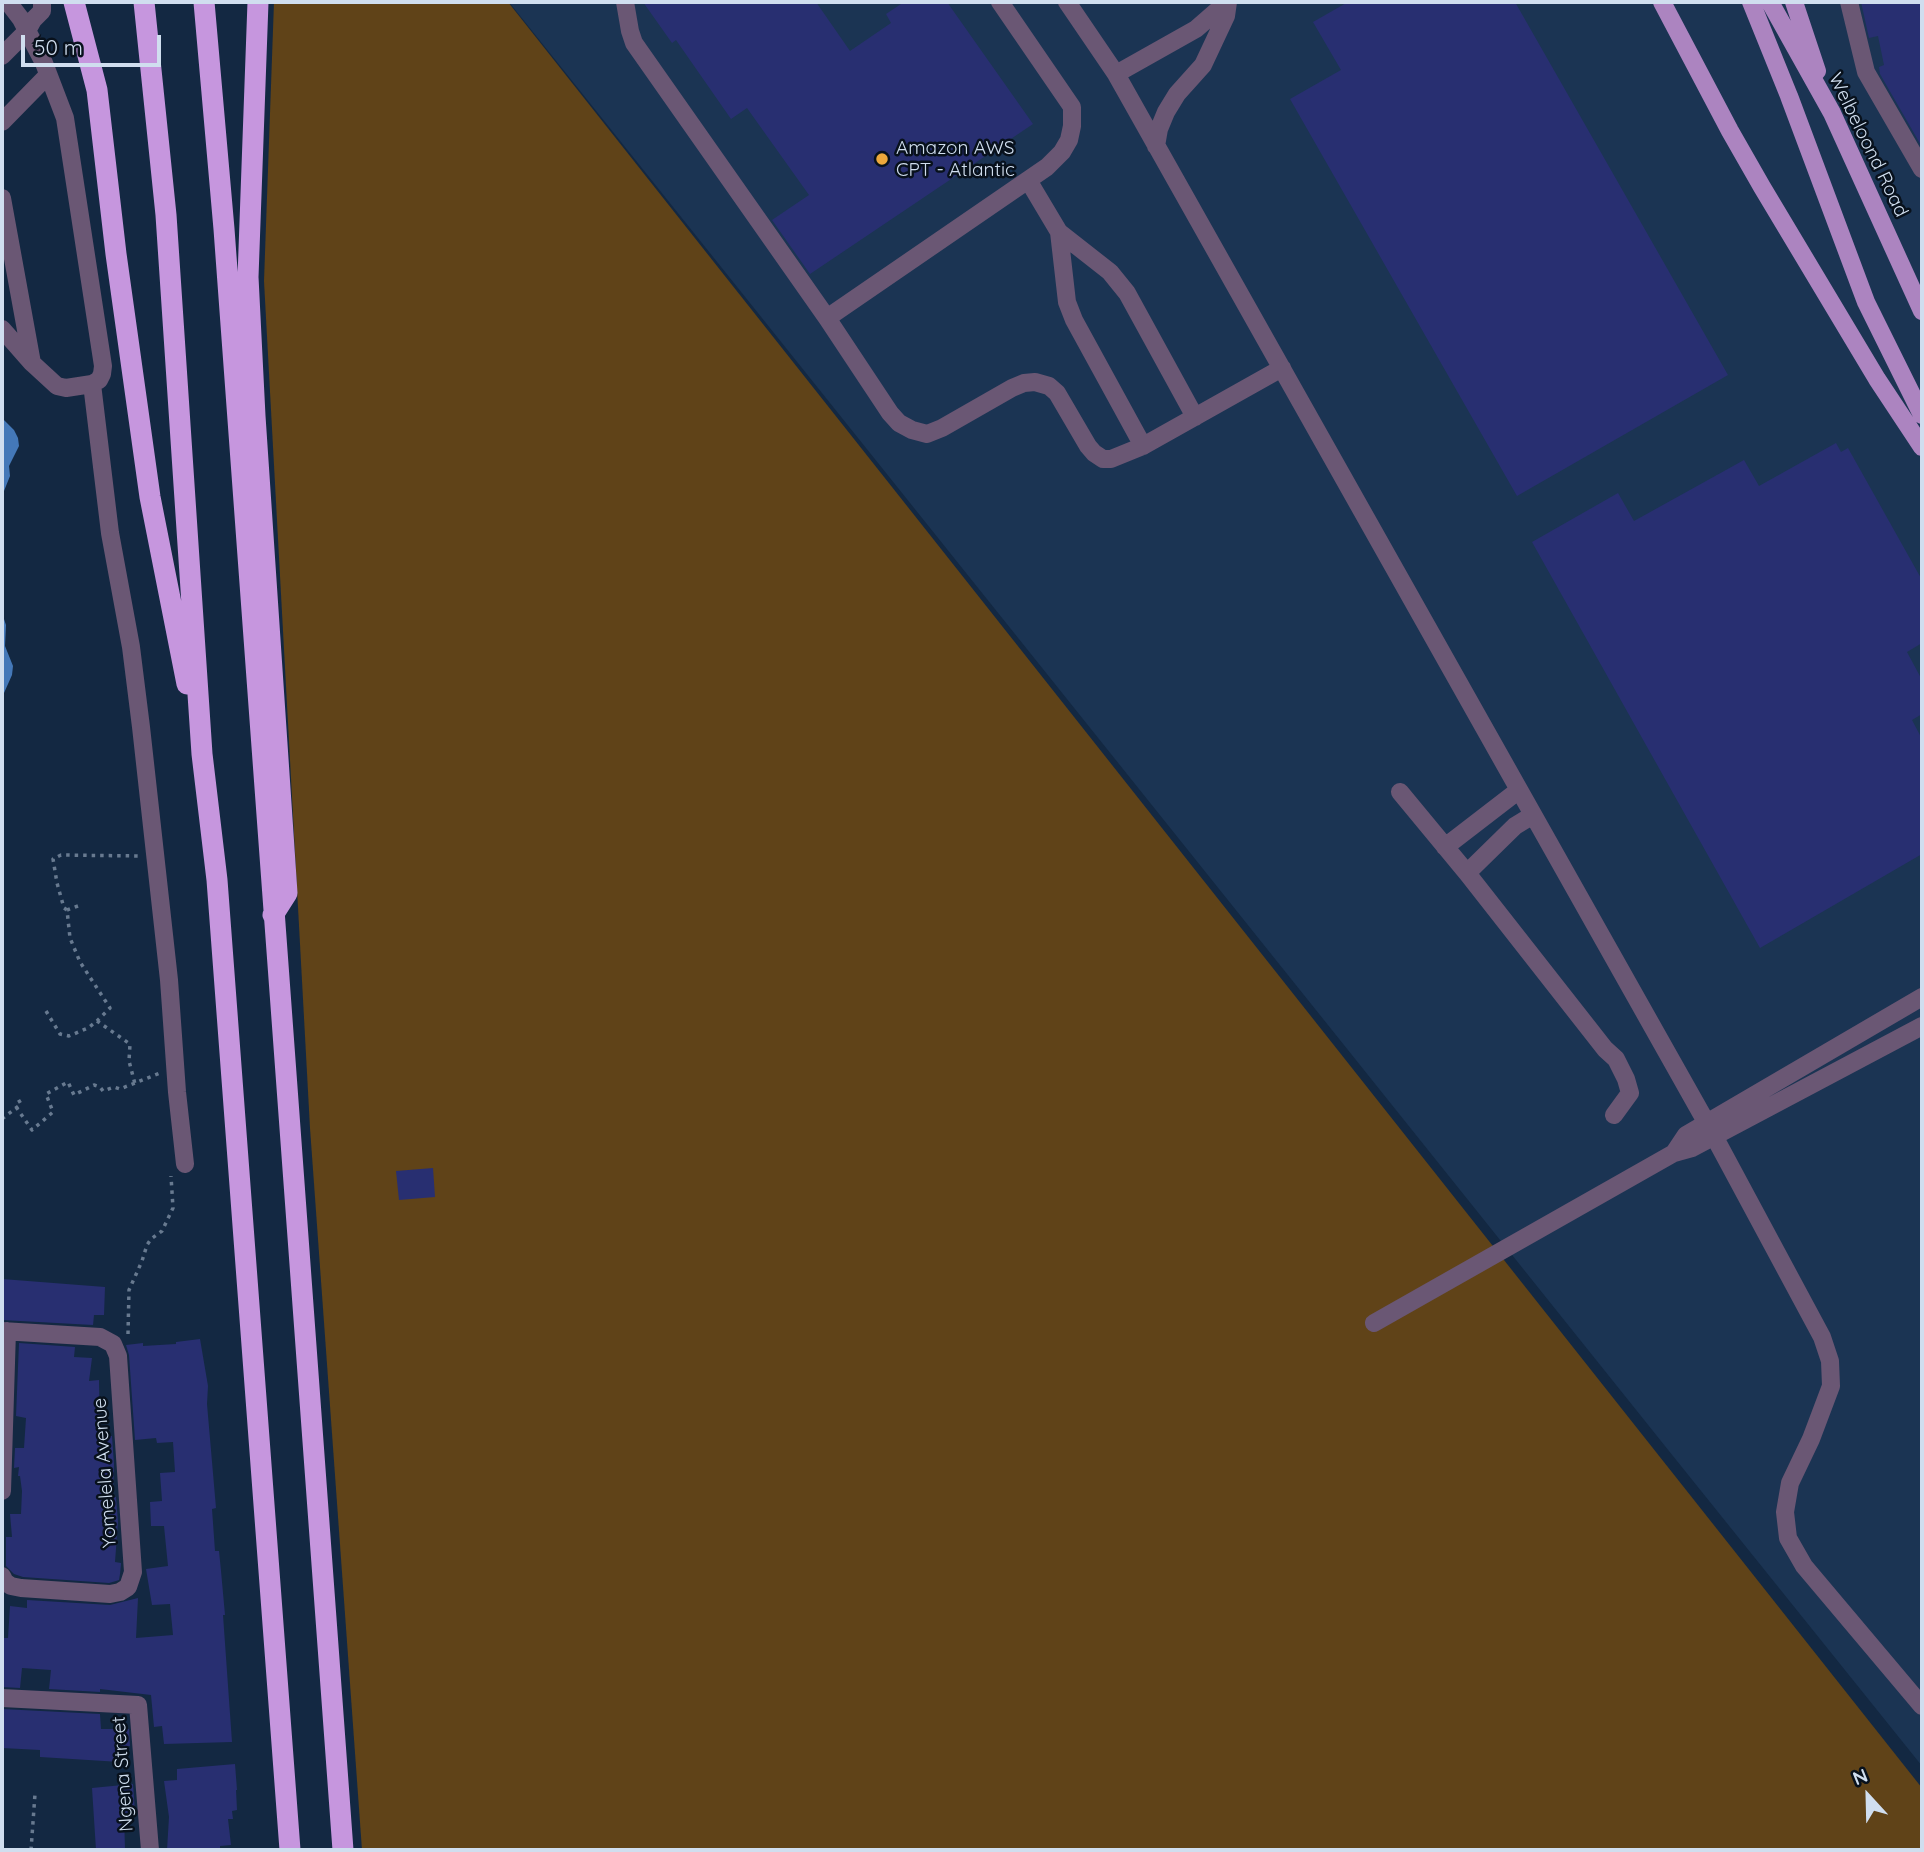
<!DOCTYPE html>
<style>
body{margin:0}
#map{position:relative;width:1924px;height:1852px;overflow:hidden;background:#132842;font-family:Quicksand,sans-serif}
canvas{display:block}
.frame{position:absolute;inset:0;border:4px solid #d0deef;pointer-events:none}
.north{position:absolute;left:1833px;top:1761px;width:70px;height:70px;-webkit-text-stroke:5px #08111c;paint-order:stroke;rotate:338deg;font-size:19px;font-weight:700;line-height:28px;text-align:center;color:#d0deef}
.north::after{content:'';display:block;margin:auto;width:24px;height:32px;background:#d0deef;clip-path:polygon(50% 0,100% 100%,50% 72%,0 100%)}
.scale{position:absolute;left:21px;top:35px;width:140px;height:32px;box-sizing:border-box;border:4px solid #d0deef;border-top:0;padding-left:9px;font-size:21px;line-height:24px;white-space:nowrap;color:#d0deef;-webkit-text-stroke:5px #08111c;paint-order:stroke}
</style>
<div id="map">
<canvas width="1924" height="1852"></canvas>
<div class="frame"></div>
<div class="north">N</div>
<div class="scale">50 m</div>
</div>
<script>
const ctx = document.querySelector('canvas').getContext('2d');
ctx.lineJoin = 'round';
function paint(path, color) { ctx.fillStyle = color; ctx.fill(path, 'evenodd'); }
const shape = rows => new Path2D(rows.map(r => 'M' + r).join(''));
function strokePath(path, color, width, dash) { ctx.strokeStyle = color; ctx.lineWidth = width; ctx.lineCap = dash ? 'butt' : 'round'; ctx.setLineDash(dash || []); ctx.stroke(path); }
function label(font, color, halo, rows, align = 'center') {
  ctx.font = font + ' Quicksand,sans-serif'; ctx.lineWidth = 5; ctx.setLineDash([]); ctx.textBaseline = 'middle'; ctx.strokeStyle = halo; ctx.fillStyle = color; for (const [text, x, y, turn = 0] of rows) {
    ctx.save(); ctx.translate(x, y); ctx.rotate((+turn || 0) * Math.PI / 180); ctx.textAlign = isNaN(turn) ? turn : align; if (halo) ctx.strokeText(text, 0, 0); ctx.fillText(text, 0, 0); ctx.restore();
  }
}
paint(shape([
 [509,2,1922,2,1922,1766,1673,1456]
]), '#1b3453');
paint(shape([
 [274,2,508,2,1922,1788,1922,1850,362,1850,310,1128,264,281]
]), '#604318');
paint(shape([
 [2,418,14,430,18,438,19,446,9,466,10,476,2,496],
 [2,613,6,625,5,646,13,666,12,675,4,693,4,705,2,710]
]), '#4478b8');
paint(shape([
 [643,2,816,2,850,51,891,23,886,14,904,2,947,2,1033,124,810,274,772,220,809,195,747,108,731,119,676,40,672,43],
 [1348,2,1515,2,1728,375,1517,496,1290,99,1341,70,1313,22],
 [1861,2,1922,2,1922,147,1880,74,1879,67,1884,65,1878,36,1869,38],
 [1836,443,1841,452,1848,448,1922,580,1922,643,1907,652,1922,680,1922,714,1912,720,1922,739,1922,854,1760,948,1532,542,1618,493,1634,521,1744,460,1759,486],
 [433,1168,435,1197,399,1200,396,1171],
 [2,1279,105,1287,104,1315,94,1315,93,1325,2,1320],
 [200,1339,208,1386,207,1404,216,1508,212,1509,215,1551,219,1551,221,1571,225,1615,223,1615,232,1742,164,1744,162,1726,154,1727,151,1695,100,1689,100,1692,49,1689,51,1670,22,1668,20,1688,2,1687,3,1638,8,1638,10,1606,27,1608,27,1600,110,1605,138,1598,136,1638,173,1635,170,1604,152,1605,146,1569,168,1566,164,1526,151,1526,150,1502,162,1501,160,1473,175,1472,173,1442,157,1443,156,1438,135,1440,129,1355,126,1345,143,1343,143,1346,176,1344,176,1342],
 [19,1343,75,1347,74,1357,92,1358,89,1381,99,1380,100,1436,112,1436,114,1464,113,1497,116,1497,118,1522,115,1562,121,1563,121,1564,120,1574,119,1580,116,1581,109,1583,23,1577,14,1574,6,1566,6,1537,12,1537,10,1514,21,1514,22,1491,20,1476,18,1476,19,1467,14,1468,15,1448,24,1448,26,1418,16,1416],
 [2,1709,100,1714,101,1729,129,1729,130,1746,119,1746,120,1762,40,1757,40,1750,2,1748],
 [235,1764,237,1790,236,1790,237,1810,232,1811,233,1819,228,1819,231,1845,220,1846,220,1850,167,1850,169,1817,164,1781,177,1780,177,1769],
 [133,1784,135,1812,124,1813,125,1850,96,1850,92,1788]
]), '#282f71');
strokePath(shape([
 [78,906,67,910,70,938,80,962,110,1008,97,1021],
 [67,910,64,908,57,883,53,859,61,855,139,856],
 [46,1011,60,1034,69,1036,88,1028,97,1021,130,1044,129,1061,135,1084],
 [16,1107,32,1130,53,1112,46,1094,68,1082,74,1095,94,1085,100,1087,103,1091,114,1087,120,1089,160,1073],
 [2,1119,21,1104,18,1099],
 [128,1334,129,1290,142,1261,147,1245,151,1239,162,1231,173,1208,171,1176],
 [31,1850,35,1794]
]), '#687a90', 3.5, [3.5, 5]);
strokePath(shape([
 [625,2,630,31,634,43,827,318,890,413,899,423,912,430,927,434,942,428,1012,388,1024,383,1035,382,1049,386,1057,393,1088,446,1094,453,1103,459,1111,459,1143,446,1282,368],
 [1067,2,1116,74,1714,1136,1822,1337,1830,1361,1831,1386,1811,1439,1790,1483,1785,1512,1788,1538,1804,1566,1922,1706],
 [1849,2,1866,72,1922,169],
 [2,56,27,31,33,20,42,11,42,2],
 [1116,74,1196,29,1227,2],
 [2,122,48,75],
 [1156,146,1159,129,1166,112,1177,94,1203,65,1226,16,1228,2],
 [1028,180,1059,232,1110,272,1127,293,1195,417],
 [2,198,32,363],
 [1059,232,1067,302,1074,320,1143,446],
 [827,318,1047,167,1062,152,1069,140,1072,126,1072,107,1000,2],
 [2,329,32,363,57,386,66,388,92,384,99,380,102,374,103,366,65,118,44,63,21,19,8,2],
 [92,384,110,533,131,647,141,727,169,980,177,1092,185,1164],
 [1400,792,1467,873,1515,826,1533,815],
 [1445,847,1519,790],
 [1467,873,1605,1049,1616,1059,1626,1079,1630,1093,1614,1115],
 [1674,1153,1686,1135,1922,997],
 [1374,1323,1674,1153,1692,1148,1922,1026],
 [2,1331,100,1337,113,1344,118,1356,133,1572,128,1587,120,1592,110,1594,21,1588,11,1586,5,1582,2,1576],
 [2,1491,7,1331],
 [2,1698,138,1705,150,1850]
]), '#6a5774', 18);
strokePath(shape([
 [1662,2,1730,131,1762,187,1877,379,1922,447],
 [1751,2,1789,96,1866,302,1922,415],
 [1770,2,1832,113,1922,311],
 [1794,2,1817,71]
]), '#ac84c0', 18);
strokePath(shape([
 [74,2,97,90,116,254,150,497,187,684],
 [144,2,166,215,202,754,217,880,290,1850],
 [204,2,224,229,343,1850],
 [258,2,248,277,255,416,287,893,273,915]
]), '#c696de', 21);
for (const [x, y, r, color] of [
 [882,159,7,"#eda83c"]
]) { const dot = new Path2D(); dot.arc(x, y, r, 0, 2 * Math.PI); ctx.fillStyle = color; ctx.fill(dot); strokePath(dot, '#08111c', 2.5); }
label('19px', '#d0deef', '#08111c', [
 ["Welbeloond Road",1868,145,64],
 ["Yomelela Avenue",105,1473,-94],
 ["Ngena Street",123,1774,-94]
]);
label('19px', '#d0deef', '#08111c', [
 ["Amazon AWS",896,148],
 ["CPT - Atlantic",896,170]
], 'left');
</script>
